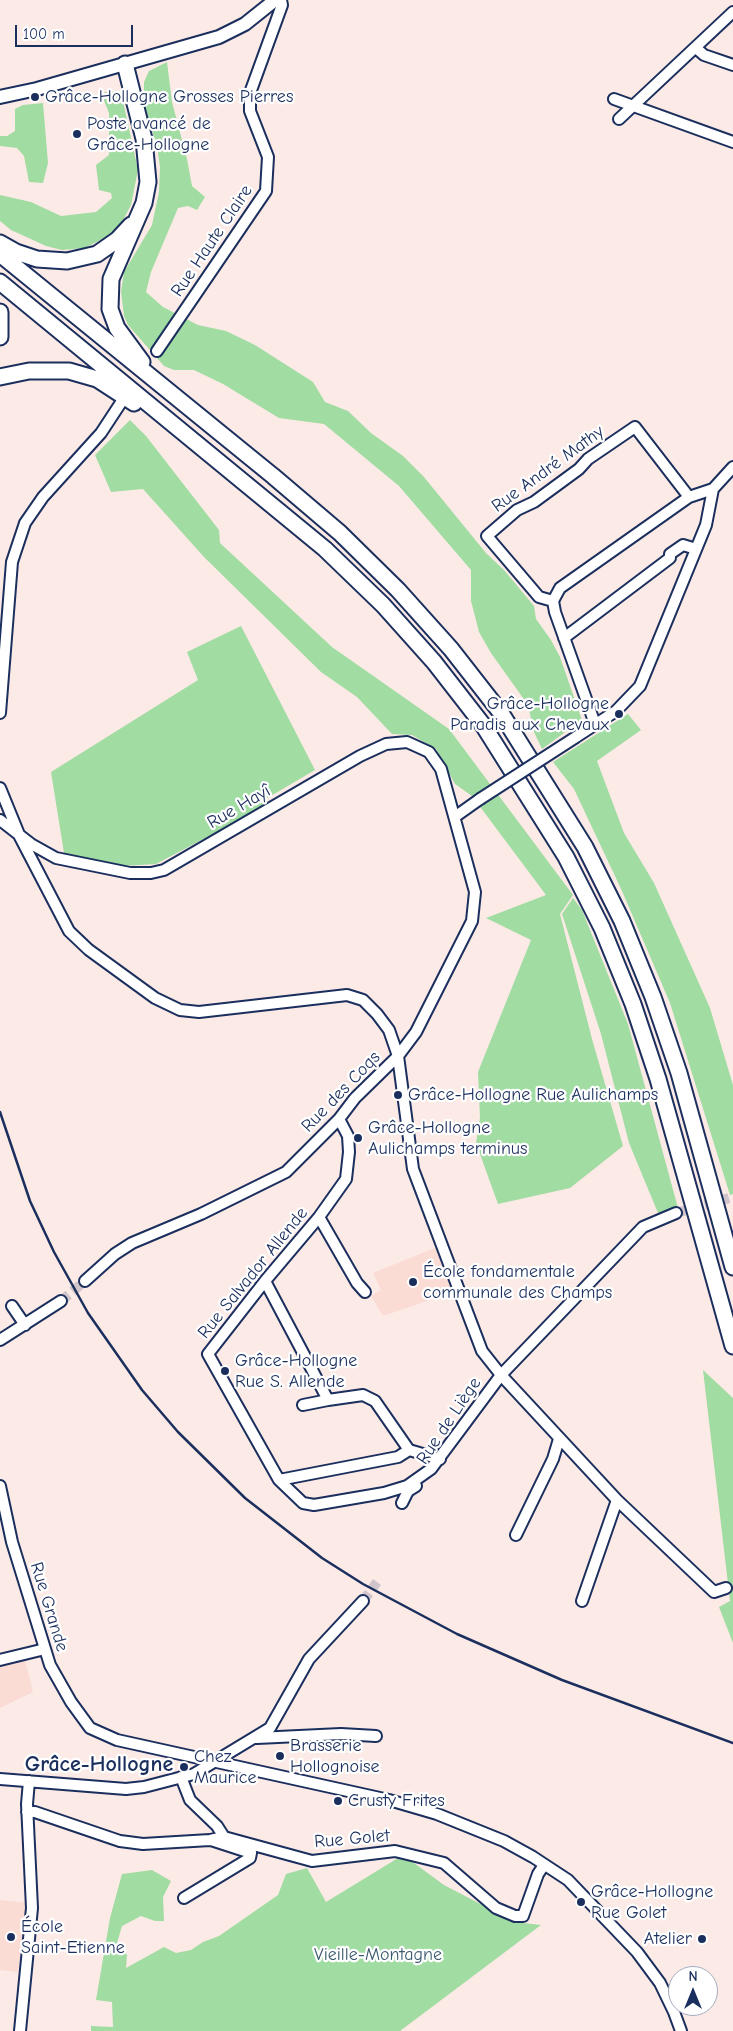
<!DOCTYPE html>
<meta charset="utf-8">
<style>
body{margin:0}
#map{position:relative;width:733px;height:2031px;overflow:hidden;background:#fceae6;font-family:"Comic Neue",sans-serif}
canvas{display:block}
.north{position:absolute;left:668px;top:1966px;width:50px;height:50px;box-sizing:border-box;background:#fff;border:1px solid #a4acbf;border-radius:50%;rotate:0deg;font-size:14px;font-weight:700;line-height:20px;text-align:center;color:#1b2f5e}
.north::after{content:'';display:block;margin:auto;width:18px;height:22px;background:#1b2f5e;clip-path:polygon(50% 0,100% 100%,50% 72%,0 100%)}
.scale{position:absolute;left:15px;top:25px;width:118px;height:22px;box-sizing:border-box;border:2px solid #1b2f5e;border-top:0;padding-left:6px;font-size:15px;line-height:18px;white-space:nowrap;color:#1b2f5e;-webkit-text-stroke:4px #fff;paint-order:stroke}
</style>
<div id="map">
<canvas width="733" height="2031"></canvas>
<div class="north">N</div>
<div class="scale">100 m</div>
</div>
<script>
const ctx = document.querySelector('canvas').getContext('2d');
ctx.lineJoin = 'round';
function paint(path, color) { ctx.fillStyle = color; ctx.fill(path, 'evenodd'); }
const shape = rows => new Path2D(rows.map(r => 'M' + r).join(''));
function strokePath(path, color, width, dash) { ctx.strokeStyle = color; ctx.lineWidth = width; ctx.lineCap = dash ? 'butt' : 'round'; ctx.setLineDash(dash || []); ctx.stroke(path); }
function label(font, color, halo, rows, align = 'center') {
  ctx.font = font + ' "Comic Neue",sans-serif'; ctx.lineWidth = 4.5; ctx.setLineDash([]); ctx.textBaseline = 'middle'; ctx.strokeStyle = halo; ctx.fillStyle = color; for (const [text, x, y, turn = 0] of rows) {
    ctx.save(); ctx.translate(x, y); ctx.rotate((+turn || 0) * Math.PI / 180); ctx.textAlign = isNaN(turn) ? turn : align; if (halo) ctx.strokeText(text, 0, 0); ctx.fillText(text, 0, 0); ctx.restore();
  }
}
paint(shape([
 [437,1247,453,1292,383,1316,371,1296,381,1290,373,1273],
 [24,1656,33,1692,0,1708,0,1663],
 [0,1900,27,1903,18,1972,0,1970]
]), '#fadcd4');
paint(shape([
 [167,62,172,102,187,159,192,186,205,197,197,210,188,206,178,208,151,272,146,292,163,307,198,325,226,331,255,345,313,382,325,402,348,411,371,433,403,456,424,477,486,553,504,570,534,606,536,619,551,640,560,657,582,720,542,749,534,732,528,705,491,653,479,632,471,601,471,570,399,486,324,424,279,418,223,384,194,370,174,370,164,366,128,325,124,316,121,292,124,272,152,225,159,192,160,167,157,147,144,104,144,82,149,71],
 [113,91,123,101,138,170,131,205,122,222,106,237,85,248,62,250,46,246,11,230,0,221,0,195,31,202,61,216,96,212,112,198,111,193,99,190,96,165,109,155,109,113,101,93],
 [43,103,48,163,43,183,29,182,24,156,17,148,0,146,0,136,7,136,15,131,15,109,23,105],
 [130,420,146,436,219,530,220,543,332,647,449,729,573,895,560,914,592,1039,623,1146,570,1188,498,1204,476,1143,480,1118,478,1072,531,940,486,918,546,895,472,796,455,784,436,749,412,735,392,734,357,697,321,672,204,557,143,489,111,492,95,455],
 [241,626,315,770,264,800,268,805,156,864,123,866,64,853,51,772,198,680,187,652],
 [628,714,641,730,597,761,624,833,654,883,710,1008,733,1085,733,1194,730,1195,670,1003,622,891,574,789,553,762],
 [573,898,582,910,628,1024,678,1208,658,1213,629,1143,601,1034,562,914],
 [703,1370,733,1398,733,1643,719,1607,730,1601],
 [403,1855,444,1885,515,1922,541,1925,400,2031,91,2031,91,2026,113,2027,112,2002,96,2000,110,1918,122,1874,152,1870,171,1881,163,1897,164,1921,155,1921,141,1916,122,1926,117,1943,127,1955,126,1968,164,1947,176,1953,191,1950,203,1942,219,1936,278,1895,286,1874,307,1868,326,1902]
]), '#a1dca2');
strokePath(shape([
 [676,1213,733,1197],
 [61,1301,85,1281],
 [363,1601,377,1582]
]), '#cfc5cb', 10, [10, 5]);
const minor = shape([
 [696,48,704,55,733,65],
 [614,99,733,142],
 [619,119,733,12],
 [157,351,266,191,268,157,250,111,250,93,282,5,281,0],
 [553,601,539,597,487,536,517,510,534,502,579,469,588,459,635,427,689,497],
 [564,638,670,558,670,554,683,545,696,549],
 [0,713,12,562,25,523,43,497,101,433,122,401],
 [595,724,555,612,553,601,560,588,689,497,713,489],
 [576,737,616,711,640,686,706,525,713,489,733,467],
 [0,788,20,837,69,931,89,950,155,998,180,1010,199,1012,347,995,363,1000,377,1014,389,1030,398,1056,413,1169,482,1351,501,1375,617,1500,714,1592,726,1588],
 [456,816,480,799],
 [0,820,31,844,56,858,130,873,151,873,164,870,360,756,386,744,407,742,429,752,441,769,475,892,472,921,416,1032,398,1056,355,1098,339,1119,286,1172,201,1214,132,1243,115,1254,85,1281],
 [339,1119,348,1136,349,1152,346,1179,319,1217,265,1281,208,1354,279,1480,303,1503,314,1505,384,1493,407,1486,431,1469,501,1375,643,1227,676,1213],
 [319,1217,357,1283,365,1292],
 [265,1281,328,1400,363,1395,375,1401,409,1450,440,1459],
 [12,1306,25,1325],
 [0,1340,61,1301],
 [303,1405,328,1400],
 [279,1480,398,1457,409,1450],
 [0,1486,12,1542,50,1665,71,1702,90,1728,117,1740,389,1800,437,1814,504,1841,533,1857,568,1880,637,1952,660,1983,674,2012,681,2031],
 [402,1503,408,1491,416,1486],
 [516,1535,553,1459,559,1439],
 [582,1601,617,1500],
 [0,1660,45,1649],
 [257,1738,341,1734,376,1736],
 [181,1777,190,1800,217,1826,224,1837],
 [0,1779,126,1789,144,1787,194,1774,270,1728,309,1659,363,1601],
 [27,1812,35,1812,120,1841,143,1844,210,1840,224,1837,312,1861,395,1851,444,1863,496,1908,515,1916,523,1916,538,1874,544,1865],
 [184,1898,250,1858,251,1853,211,1840],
 [20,2031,32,1908,27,1804,29,1781]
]);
const major = shape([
 [0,97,37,89,219,37,245,24,275,0]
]);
const highway = shape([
 [125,64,144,139,148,182,144,203,111,279,110,309,117,328,142,362],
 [0,243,16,252,37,259,67,261,97,254,117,240,131,225],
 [0,254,273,476,340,533,398,590,451,649,501,713,585,847,622,921,653,997,679,1073,733,1267],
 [0,282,325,549,383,605,434,662,483,725,566,857,602,928,633,1004,658,1079,733,1346],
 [0,312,0,337],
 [0,377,29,371,69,371,97,379,134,403]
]);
strokePath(minor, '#1b2f5e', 14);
strokePath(major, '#1b2f5e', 16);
strokePath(highway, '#1b2f5e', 19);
strokePath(minor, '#fff', 10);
strokePath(major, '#fff', 12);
strokePath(highway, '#fff', 15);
strokePath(shape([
 [0,1112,30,1201,54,1252,88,1313,142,1390,178,1432,245,1498,322,1558,363,1584,457,1634,562,1680,733,1743]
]), '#1b2f5e', 2.5);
const minorBridge = shape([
 [480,799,576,737]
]);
strokePath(minorBridge, '#1b2f5e', 14, []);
strokePath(minorBridge, '#fff', 10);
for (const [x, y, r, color] of [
 [35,97,5,"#1b2f5e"],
 [77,134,5,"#1b2f5e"],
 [619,714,5,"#1b2f5e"],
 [398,1095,5,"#1b2f5e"],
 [358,1138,5,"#1b2f5e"],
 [413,1282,5,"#1b2f5e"],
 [225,1371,5,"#1b2f5e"],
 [280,1756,5,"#1b2f5e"],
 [184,1767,5,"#1b2f5e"],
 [338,1801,5,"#1b2f5e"],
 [581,1902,5,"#1b2f5e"],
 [11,1937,5,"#1b2f5e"],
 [702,1939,5,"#1b2f5e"]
]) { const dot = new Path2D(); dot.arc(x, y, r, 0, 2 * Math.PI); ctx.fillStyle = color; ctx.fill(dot); strokePath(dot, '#fff', 2); }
label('18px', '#1b2f5e', '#fff', [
 ["Grâce-Hollogne Grosses Pierres",45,97],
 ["Poste avancé de",87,124],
 ["Grâce-Hollogne",87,145],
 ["Grâce-Hollogne",609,704,"right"],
 ["Paradis aux Chevaux",609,725,"right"],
 ["Grâce-Hollogne Rue Aulichamps",408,1095],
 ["Grâce-Hollogne",368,1128],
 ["Aulichamps terminus",368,1149],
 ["École fondamentale",423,1272],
 ["communale des Champs",423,1293],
 ["Grâce-Hollogne",235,1361],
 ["Rue S. Allende",235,1382],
 ["Brasserie",290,1746],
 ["Hollognoise",290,1767],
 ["Chez",194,1757],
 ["Maurice",194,1778],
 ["Crusty Frites",348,1801],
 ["Grâce-Hollogne",591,1892],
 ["Rue Golet",591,1913],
 ["École",21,1927],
 ["Saint-Etienne",21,1948],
 ["Atelier",692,1939,"right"]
], 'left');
label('18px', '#1b2f5e', '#fff', [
 ["Rue Haute Claire",212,241,-56],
 ["Rue André Mathy",548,469,-36],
 ["Rue Hayî",239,807,-30],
 ["Rue des Coqs",341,1092,-46],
 ["Rue Salvador Allende",253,1273,-51],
 ["Rue de Liège",449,1421,-56],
 ["Rue Grande",49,1607,73],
 ["Rue Golet",352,1839,-5]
]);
label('18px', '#3c5a6f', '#fff', [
 ["Vieille-Montagne",378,1955]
]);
label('bold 22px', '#1b2f5e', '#fff', [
 ["Grâce-Hollogne",99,1765]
]);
</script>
